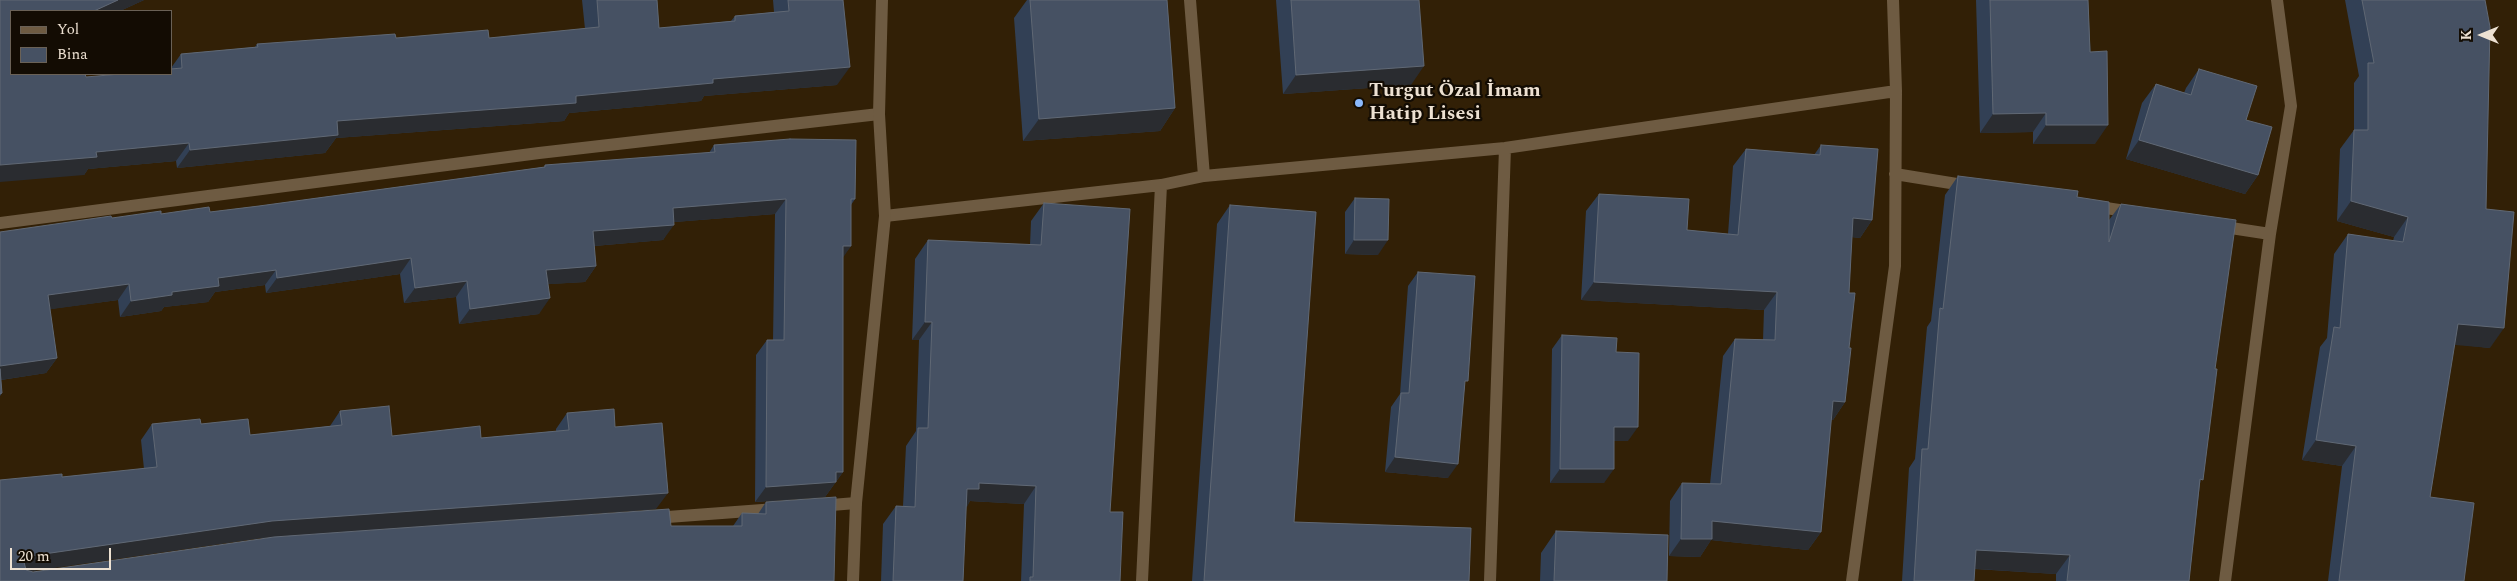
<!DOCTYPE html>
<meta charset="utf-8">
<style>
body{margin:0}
#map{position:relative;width:2517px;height:581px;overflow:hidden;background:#322006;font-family:Spectral,serif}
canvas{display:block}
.legend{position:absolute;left:10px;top:10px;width:162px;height:65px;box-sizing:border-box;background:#130c03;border:1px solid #6a6156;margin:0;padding:6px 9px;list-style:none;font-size:15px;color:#ede1d2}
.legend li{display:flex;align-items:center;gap:10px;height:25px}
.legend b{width:25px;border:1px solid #6a6156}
.north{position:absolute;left:2457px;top:10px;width:50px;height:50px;-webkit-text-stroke:4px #130c03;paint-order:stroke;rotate:270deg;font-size:14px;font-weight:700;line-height:20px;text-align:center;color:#ede1d2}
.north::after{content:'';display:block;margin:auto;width:18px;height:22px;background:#ede1d2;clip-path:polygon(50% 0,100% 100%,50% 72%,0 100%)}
.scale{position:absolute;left:10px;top:548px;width:101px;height:22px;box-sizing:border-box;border:2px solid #ede1d2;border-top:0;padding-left:6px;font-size:15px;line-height:18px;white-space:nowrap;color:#ede1d2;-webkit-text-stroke:4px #130c03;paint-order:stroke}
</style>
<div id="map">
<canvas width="2517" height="581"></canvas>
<ul class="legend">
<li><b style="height:6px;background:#6e5b42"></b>Yol</li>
<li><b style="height:14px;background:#465163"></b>Bina</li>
</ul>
<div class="north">K</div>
<div class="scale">20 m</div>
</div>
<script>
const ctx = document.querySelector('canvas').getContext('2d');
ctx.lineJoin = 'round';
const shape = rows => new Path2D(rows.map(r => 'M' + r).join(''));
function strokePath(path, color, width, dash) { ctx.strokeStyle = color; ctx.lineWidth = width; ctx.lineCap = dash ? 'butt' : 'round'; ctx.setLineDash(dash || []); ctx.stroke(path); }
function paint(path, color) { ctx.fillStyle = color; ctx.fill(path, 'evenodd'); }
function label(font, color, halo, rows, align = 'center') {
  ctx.font = font + ' Spectral,serif'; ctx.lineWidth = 4.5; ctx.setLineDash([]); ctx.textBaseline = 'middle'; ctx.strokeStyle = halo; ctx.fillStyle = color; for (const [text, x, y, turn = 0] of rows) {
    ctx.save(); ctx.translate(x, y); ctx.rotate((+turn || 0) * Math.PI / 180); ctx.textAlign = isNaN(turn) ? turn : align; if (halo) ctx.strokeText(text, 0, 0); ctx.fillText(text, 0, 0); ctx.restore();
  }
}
strokePath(shape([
 [1190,0,1204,176],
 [1895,174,1969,186],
 [2093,206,2132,212],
 [885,216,1161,185,1204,176,1505,148,1896,91,1893,0],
 [0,223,539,153,879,114],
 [2218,226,2270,234],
 [819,506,856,503],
 [654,518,776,509],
 [1142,581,1161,185],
 [1490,581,1505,148],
 [1852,581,1895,266,1896,91],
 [2225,581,2270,234,2291,106,2277,0]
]), '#6e5b42', 12);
strokePath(shape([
 [853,581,856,503,885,216,879,114,882,0]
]), '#6e5b42', 12);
paint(shape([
 [0,0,144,0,120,11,11,11,86,77,171,74,171,68,181,54,255,47,257,44,396,38,489,38,585,29,582,0,657,0,659,28,731,21,735,16,774,12,773,0,843,0,837,85,704,96,701,101,569,113,564,121,336,138,325,153,177,168,176,161,88,169,84,175],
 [1027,0,1167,0,1175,108,1160,131,1023,141,1014,18],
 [1276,0,1419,0,1411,85,1283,94],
 [1976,0,2088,0,2095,144,2033,144,2033,132,1980,133],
 [2345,0,2485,0,2486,209,2490,348,2454,344,2430,497,2464,581,2328,581,2342,466,2302,460,2320,347,2327,338,2334,254,2348,234,2393,241,2394,237,2337,221,2340,149,2354,130,2354,83,2359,76],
 [2199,69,2246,120,2258,175,2245,194,2126,159,2142,103,2156,84,2184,93,2186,88],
 [714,145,855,199,851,205,851,246,843,256,843,472,825,497,755,502,756,355,767,340,773,340,775,214,674,222,663,240,594,246,596,266,585,282,548,284,539,314,459,324,456,297,404,303,400,274,266,293,265,285,215,292,208,302,164,307,161,311,120,317,118,300,50,309,57,358,46,373,1,380,2,393,0,396,0,232,112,218,161,214,210,212,259,206,544,167,545,165,709,153],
 [1821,145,1872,220,1860,238,1852,237,1849,293,1849,348,1845,402,1833,420,1831,420,1821,532,1808,550,1711,540,1700,557,1669,556,1670,501,1682,483,1710,484,1723,356,1735,339,1763,340,1764,310,1581,300,1586,211,1599,194,1687,230,1728,234,1733,166,1746,149,1814,155],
 [1958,176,2077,197,2109,220,2121,204,2215,369,2200,484,2189,581,2056,581,2056,574,1975,569,1974,581,1902,581,1909,468,1915,459,1927,327,1931,321,1945,195],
 [1355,198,1378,255,1345,254,1345,212],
 [1044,203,1110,512,1120,581,1021,581,1024,504,970,501,966,507,963,581,881,581,883,524,896,506,903,506,906,446,916,431,919,340,912,340,915,259,928,240,1030,245,1031,221],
 [1230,205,1294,522,1469,581,1192,581,1217,224],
 [1418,272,1465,386,1448,478,1385,472,1391,407,1400,394,1408,286],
 [1562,335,1616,352,1628,441,1614,441,1604,483,1550,483,1552,349],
 [340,411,392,436,481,438,556,431,556,429,567,413,615,427,656,509,260,538,30,571,33,572,671,526,733,526,742,513,758,514,766,502,834,581,0,581,62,477,144,469,141,440,152,424,201,424,250,435,330,426],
 [1556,531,1667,581,1540,581,1541,553]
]), '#324055');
paint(shape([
 [118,0,144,0,120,11,94,11],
 [1424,66,1411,85,1283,94,1296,75],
 [850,67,837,85,704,96,701,101,569,113,564,121,336,138,325,153,177,168,190,150,337,121,576,96,713,79],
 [1175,108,1160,131,1023,141,1039,119],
 [2046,113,2033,132,1980,133,1993,114],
 [2046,125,2108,125,2095,144,2033,144],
 [2139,140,2258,175,2245,194,2126,159],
 [189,143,176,161,88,169,84,175,0,182,0,165,96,152],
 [786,199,775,214,662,223,673,208],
 [2351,201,2408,217,2394,237,2337,221],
 [1853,218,1872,220,1860,238,1841,236],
 [674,225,663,240,582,247,593,231],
 [1354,240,1388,240,1378,255,1345,254],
 [843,246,851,246,840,262],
 [411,258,400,274,266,293,277,278],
 [596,266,585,282,535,285,546,270],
 [276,270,265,285,215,292,208,302,164,307,161,311,120,317,131,301,218,278],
 [467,281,456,297,404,303,415,288],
 [1594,282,1777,292,1764,310,1581,300],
 [129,284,118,300,38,311,48,295],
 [550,298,539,314,459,324,470,309],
 [925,322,932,322,919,340,912,340],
 [2458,324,2504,328,2490,348,2444,344],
 [57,358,46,373,0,380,0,366],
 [1833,401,1845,402,1833,420,1821,419],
 [1614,427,1638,427,1628,441,1604,441],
 [2316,440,2356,446,2342,466,2302,460],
 [1395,457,1458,464,1448,478,1385,472],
 [1560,469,1614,469,1604,483,1550,483],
 [836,472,843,472,825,497,755,502,766,487],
 [979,483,1036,486,1024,504,970,501,967,507,967,489],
 [668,493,656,509,260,538,19,573,24,562,30,556,272,521],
 [1712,521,1821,532,1808,550,1711,540,1700,557,1669,556,1681,539],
 [1976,550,2070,555,2056,574,1963,568]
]), '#2a2c30');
const building = shape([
 [0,0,118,0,94,11,11,11,11,74,85,74,86,77,120,74,171,74,171,69,182,68,181,54,258,47,257,44,395,34,396,38,488,30,489,38,599,27,597,0,657,0,659,28,735,21,735,16,789,11,788,0,843,0,850,67,713,79,713,83,576,96,576,103,337,121,338,135,190,150,189,143,96,152,97,157,0,165,0,0],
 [1030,0,1167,0,1175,108,1039,119,1030,0],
 [1291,0,1419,0,1424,66,1296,75,1291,0],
 [1990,0,2088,0,2090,52,2107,51,2108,125,2046,125,2046,113,1993,114,1990,0],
 [2362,0,2485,0,2490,27,2486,209,2514,212,2504,328,2458,324,2430,497,2474,503,2464,581,2339,581,2356,446,2316,440,2334,327,2340,328,2348,234,2403,242,2408,217,2351,201,2354,130,2368,130,2368,63,2374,63,2362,0],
 [2199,69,2257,86,2246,120,2272,127,2258,175,2139,140,2156,84,2191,95,2199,69],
 [790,139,856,140,855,199,851,199,851,246,843,246,843,472,836,472,836,482,766,487,767,340,784,340,786,199,673,208,674,225,593,231,596,266,546,270,550,298,470,309,467,281,415,288,411,258,277,278,276,270,218,278,219,286,172,292,172,295,131,301,129,284,48,295,57,358,0,366,0,232,111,216,112,218,161,211,161,214,209,207,210,212,259,206,545,167,545,165,715,152,714,145,790,139],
 [1821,145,1878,149,1872,220,1853,218,1849,293,1855,293,1849,348,1851,348,1845,402,1833,401,1821,532,1712,521,1712,539,1681,539,1682,483,1721,484,1735,339,1775,340,1777,292,1594,282,1599,194,1689,199,1687,230,1738,235,1746,149,1820,155,1821,145],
 [1958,176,2078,191,2077,197,2109,202,2109,242,2121,204,2236,220,2215,369,2217,369,2203,480,2200,479,2189,581,2067,581,2070,555,1976,550,1974,581,1914,581,1922,449,1928,449,1940,308,1943,309,1958,176],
 [1355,198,1389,199,1388,240,1354,240,1355,198],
 [1044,203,1130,209,1110,512,1123,512,1120,581,1030,581,1030,577,1033,577,1036,486,979,483,979,489,967,489,963,581,893,581,896,506,915,507,918,428,928,428,932,322,925,322,928,240,1041,245,1044,203],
 [1230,205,1316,212,1294,522,1471,528,1469,581,1204,581,1230,205],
 [1418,272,1475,276,1468,381,1465,381,1458,464,1395,457,1401,393,1409,393,1418,272],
 [1562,335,1617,338,1616,352,1639,353,1638,427,1614,427,1614,469,1560,469,1562,335],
 [0,369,2,393,0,394,0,369],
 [389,406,392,436,480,426,481,438,569,430,567,413,614,409,615,427,662,423,668,493,272,521,30,556,24,562,26,570,33,572,274,537,669,509,671,526,742,526,742,513,766,514,766,502,836,497,834,581,0,581,0,480,62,474,62,477,157,467,152,424,200,419,201,424,248,419,250,435,342,425,340,411,389,406],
 [1556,531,1668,535,1667,581,1554,581,1556,531]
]);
paint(building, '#465163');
strokePath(building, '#606874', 1);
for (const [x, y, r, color] of [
 [1359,103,5,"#8bb9fc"]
]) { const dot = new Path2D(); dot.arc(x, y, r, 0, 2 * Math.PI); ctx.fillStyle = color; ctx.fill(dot); strokePath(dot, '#130c03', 2); }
label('bold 20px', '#ede1d2', '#130c03', [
 ["Turgut Özal İmam",1369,92],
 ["Hatip Lisesi",1369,115]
], 'left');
</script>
